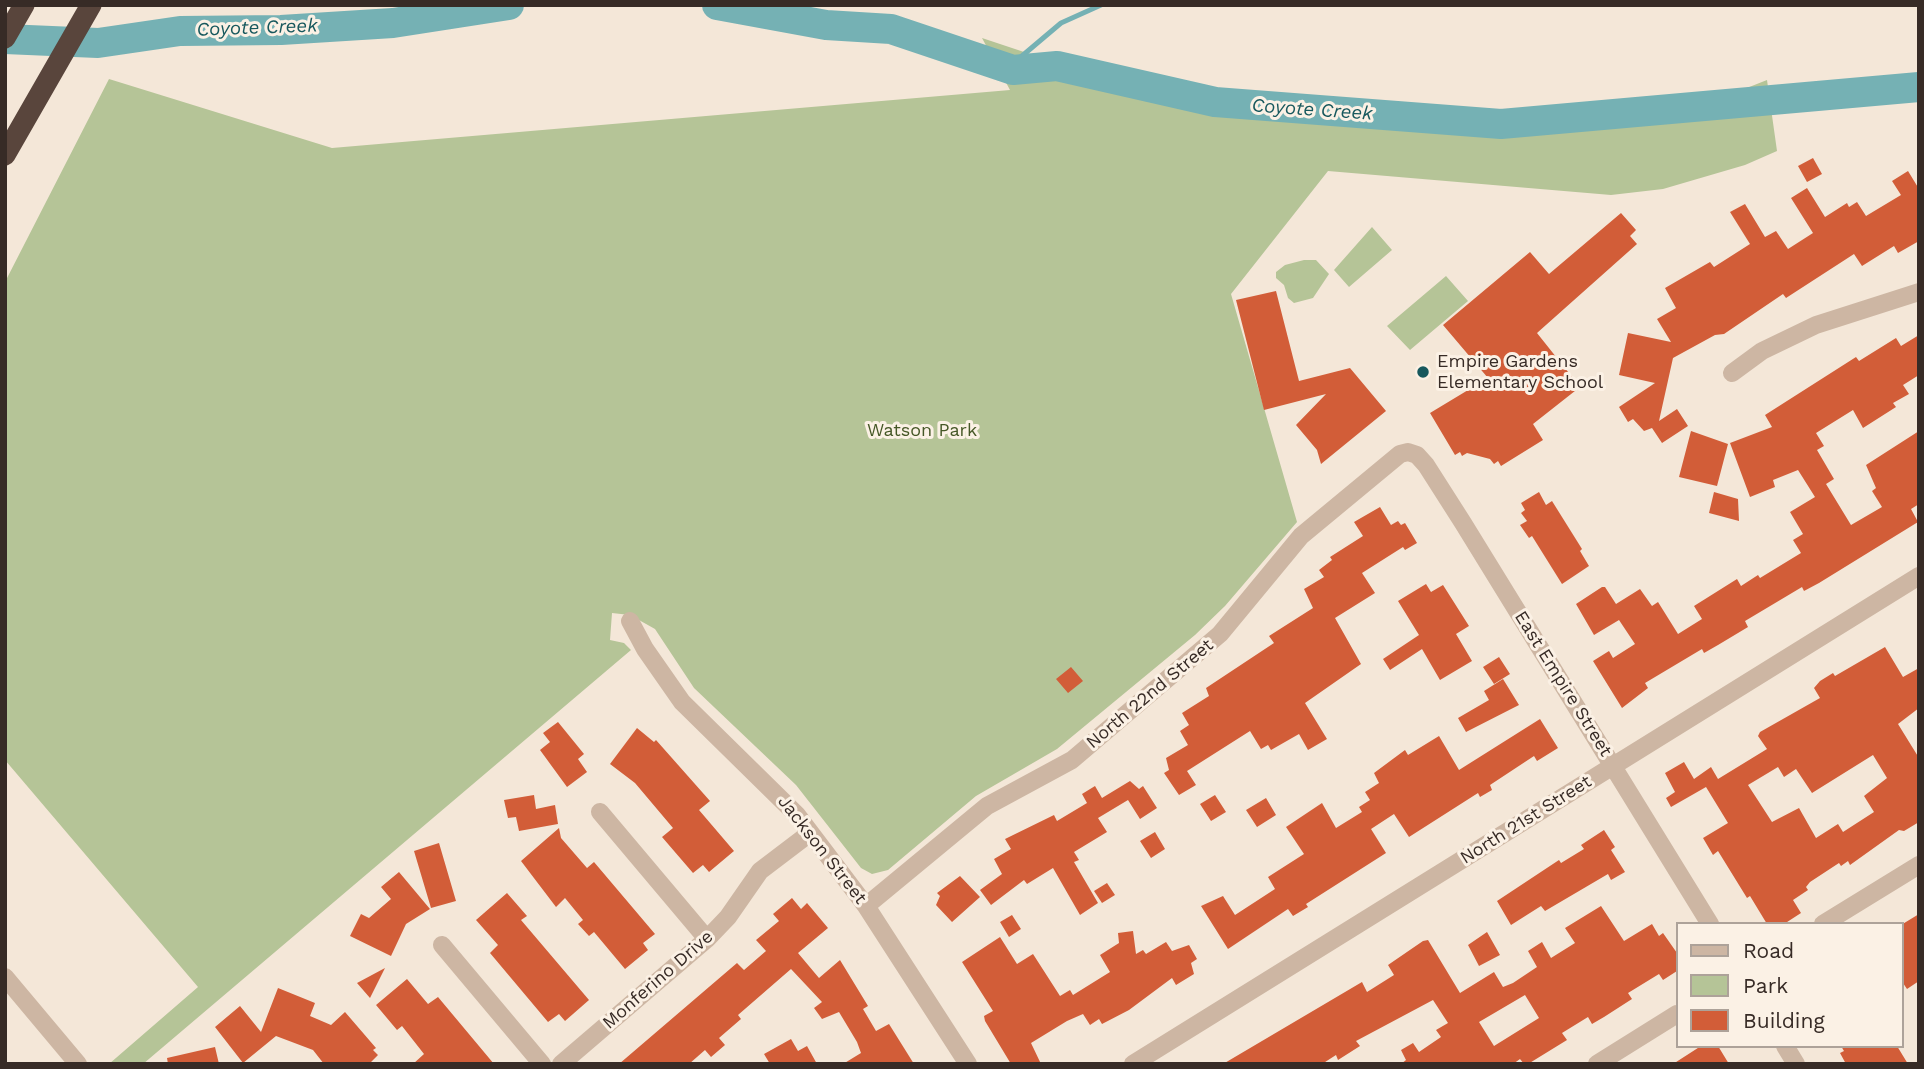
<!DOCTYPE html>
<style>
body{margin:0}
#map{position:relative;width:1924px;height:1069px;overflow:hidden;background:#f4e7d8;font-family:"Work Sans",sans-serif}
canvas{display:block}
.frame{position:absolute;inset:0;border:7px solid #372b26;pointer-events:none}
.legend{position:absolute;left:1676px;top:922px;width:228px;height:126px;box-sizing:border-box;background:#fbf1e5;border:2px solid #ada299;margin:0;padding:9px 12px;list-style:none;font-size:21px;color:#372b26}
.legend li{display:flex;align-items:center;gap:14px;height:35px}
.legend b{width:35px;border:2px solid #ada299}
</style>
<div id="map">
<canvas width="1924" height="1069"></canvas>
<div class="frame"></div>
<ul class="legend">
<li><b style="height:9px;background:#cdb6a3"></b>Road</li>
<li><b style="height:19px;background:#b5c497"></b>Park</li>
<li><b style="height:19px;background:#d25d38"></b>Building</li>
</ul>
</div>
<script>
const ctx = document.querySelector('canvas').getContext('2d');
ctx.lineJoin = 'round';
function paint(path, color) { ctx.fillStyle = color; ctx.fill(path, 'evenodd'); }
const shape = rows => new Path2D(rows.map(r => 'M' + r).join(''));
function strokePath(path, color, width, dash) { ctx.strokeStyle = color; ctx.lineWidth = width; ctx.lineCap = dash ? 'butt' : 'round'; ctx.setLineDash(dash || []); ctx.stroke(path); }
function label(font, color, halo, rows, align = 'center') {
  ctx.font = font + ' "Work Sans",sans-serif'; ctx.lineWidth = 6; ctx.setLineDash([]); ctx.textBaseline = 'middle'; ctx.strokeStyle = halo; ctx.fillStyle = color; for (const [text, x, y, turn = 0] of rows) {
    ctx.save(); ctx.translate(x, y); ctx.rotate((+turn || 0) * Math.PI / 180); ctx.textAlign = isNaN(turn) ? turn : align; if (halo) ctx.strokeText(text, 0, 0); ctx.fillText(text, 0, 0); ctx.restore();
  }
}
paint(shape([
 [982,38,1066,66,1290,106,1563,117,1696,108,1767,80,1777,151,1745,165,1663,189,1611,195,1328,171,1231,294,1297,522,1225,606,1195,635,1057,749,976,796,888,870,872,874,861,868,796,785,694,688,655,629,630,615,612,613,610,640,624,643,631,650,143,1064,109,1064,198,987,5,760,5,282,109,79,332,148,1010,90],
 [1372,227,1392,250,1349,287,1334,270],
 [1304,260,1316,260,1329,274,1313,298,1294,303,1288,298,1284,285,1276,278,1276,272,1285,265],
 [1446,276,1468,301,1410,350,1387,326]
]), '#b5c497');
strokePath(shape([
 [1013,70,1016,61,1061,23,1101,5]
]), '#75b1b4', 5);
strokePath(shape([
 [717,5,826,25,891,29,1013,70,1057,66,1215,102,1501,124,1919,87],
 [5,39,98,43,180,31,281,30,393,23,509,5]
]), '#75b1b4', 30);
paint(shape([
 [1813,158,1822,174,1807,182,1798,166],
 [1908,171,1919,189,1919,241,1898,253,1894,246,1862,266,1854,254,1786,298,1783,294,1724,334,1715,335,1673,358,1659,421,1677,409,1688,426,1662,443,1652,428,1644,431,1633,419,1628,422,1619,407,1655,383,1619,375,1628,333,1671,342,1657,319,1676,308,1665,288,1710,262,1714,267,1750,244,1730,212,1745,204,1765,237,1776,231,1788,249,1813,233,1791,198,1807,188,1825,217,1847,203,1849,207,1857,202,1866,216,1901,195,1892,181],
 [1621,213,1636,230,1630,236,1637,244,1537,333,1580,387,1533,424,1543,440,1501,466,1498,461,1494,464,1490,459,1467,453,1462,456,1460,452,1455,455,1430,413,1488,378,1443,325,1530,252,1549,274],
 [1276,291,1299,381,1350,368,1386,411,1321,464,1317,450,1296,425,1326,394,1264,410,1236,300],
 [1919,335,1919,375,1903,385,1909,394,1893,403,1896,407,1863,428,1853,410,1816,433,1824,446,1817,450,1834,479,1826,484,1851,525,1882,507,1872,491,1876,488,1866,465,1919,431,1919,504,1911,509,1918,522,1819,583,1804,591,1802,587,1745,621,1748,627,1718,645,1704,653,1702,649,1645,683,1648,688,1622,708,1593,661,1609,651,1613,658,1635,644,1619,620,1594,635,1576,604,1602,587,1605,587,1616,604,1640,589,1652,606,1658,602,1678,634,1702,619,1694,606,1737,579,1741,586,1758,575,1760,578,1801,553,1793,540,1803,534,1790,512,1815,497,1798,470,1773,480,1775,487,1750,497,1730,443,1772,427,1765,415,1856,357,1859,361,1896,338,1901,346],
 [1691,431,1728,444,1717,486,1679,477],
 [1539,492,1546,505,1552,501,1582,549,1580,551,1589,566,1562,584,1532,536,1529,538,1520,525,1527,521,1521,513,1525,510,1521,503],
 [1714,492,1738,499,1739,521,1709,513],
 [1380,507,1391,525,1398,521,1401,525,1405,523,1417,543,1405,550,1403,547,1362,573,1375,593,1335,618,1361,664,1305,703,1327,739,1308,750,1299,734,1271,750,1268,745,1261,749,1250,731,1187,771,1196,785,1179,795,1164,773,1169,770,1166,758,1188,745,1180,731,1189,725,1182,713,1209,696,1206,688,1274,643,1269,636,1313,608,1304,589,1324,577,1319,570,1332,560,1330,557,1363,536,1354,522],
 [1426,584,1431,592,1443,585,1469,626,1456,634,1472,661,1440,680,1422,649,1390,670,1383,659,1419,635,1398,601],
 [1885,647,1903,677,1919,668,1919,708,1898,724,1919,758,1919,822,1904,831,1899,830,1850,865,1848,861,1841,866,1839,863,1810,882,1806,887,1808,890,1793,900,1801,913,1784,924,1767,924,1750,896,1747,898,1718,851,1713,855,1703,838,1728,823,1706,787,1671,807,1666,798,1675,792,1665,773,1684,762,1694,779,1711,767,1718,779,1767,749,1758,736,1760,732,1820,698,1814,688,1820,681,1833,673,1835,676],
 [1873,755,1887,778,1864,796,1874,812,1843,832,1838,824,1816,838,1799,808,1772,822,1748,785,1778,767,1784,777,1796,769,1812,793],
 [1499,657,1510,674,1494,684,1483,667],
 [1071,667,1083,681,1068,693,1056,679],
 [1503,679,1519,705,1466,732,1458,718,1489,700,1484,691],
 [1540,719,1558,748,1537,761,1534,756,1490,785,1492,790,1480,797,1478,793,1409,837,1394,814,1371,829,1386,853,1306,904,1308,907,1293,916,1288,909,1228,949,1201,906,1223,896,1235,915,1275,889,1268,877,1304,854,1286,827,1322,803,1336,828,1362,812,1359,807,1370,800,1365,792,1379,783,1374,773,1405,750,1408,755,1439,736,1459,770],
 [558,722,584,754,578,759,587,772,567,787,540,750,550,742,543,733],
 [637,728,654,742,656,740,710,801,699,810,734,851,709,872,703,865,693,873,662,837,673,828,635,783,610,764],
 [1130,781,1139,789,1143,786,1157,808,1140,819,1128,800,1098,818,1107,832,1074,852,1079,860,1074,862,1098,903,1080,915,1053,868,1027,884,1024,880,991,905,980,890,1002,874,994,859,1011,849,1005,839,1054,815,1057,821,1087,803,1082,794,1095,786,1102,798],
 [534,795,536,809,555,805,558,824,519,831,516,817,508,818,504,800],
 [1215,795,1226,812,1211,821,1200,804],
 [1266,798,1276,815,1257,827,1246,810],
 [559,828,561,838,587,868,594,862,655,934,643,943,648,950,625,969,594,932,589,936,578,924,583,920,565,898,556,907,521,861],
 [1604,830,1615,847,1611,850,1625,872,1611,880,1608,874,1545,911,1541,906,1511,925,1497,901,1559,860,1561,863,1584,849,1581,845],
 [1155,832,1165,849,1151,858,1140,841],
 [439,843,456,901,431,908,414,851],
 [399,872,430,909,406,924,391,956,350,936,361,914,369,918,391,899,381,887],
 [960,876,980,897,952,922,936,905,940,896,937,893],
 [1107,883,1115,895,1102,903,1094,891],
 [507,893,527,916,521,920,589,1000,565,1021,559,1014,548,1022,490,953,498,945,476,920],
 [792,898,801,909,807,903,828,928,798,953,819,978,840,960,868,1006,863,1009,876,1031,889,1024,914,1064,843,1064,861,1053,857,1042,839,1012,822,1019,814,1008,822,1002,791,969,738,1015,741,1019,719,1038,725,1045,711,1057,705,1050,689,1064,619,1064,737,963,744,970,766,951,756,940,779,921,773,914],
 [1601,906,1624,941,1652,924,1659,936,1663,933,1677,953,1677,971,1663,980,1659,974,1628,993,1632,999,1604,1017,1592,1024,1588,1017,1562,1033,1567,1040,1528,1064,1524,1064,1520,1059,1513,1064,1401,1064,1406,1060,1401,1050,1413,1043,1419,1052,1441,1037,1436,1030,1448,1023,1433,1000,1356,1041,1360,1046,1338,1060,1336,1055,1322,1064,1223,1064,1362,982,1367,992,1394,975,1388,965,1423,941,1428,940,1460,993,1494,972,1503,987,1513,983,1537,967,1528,951,1542,942,1551,958,1575,943,1565,928],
 [1525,995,1539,1018,1494,1046,1479,1022],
 [1919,914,1919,981,1907,989,1901,980,1901,925],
 [1012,915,1021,929,1009,937,1000,922],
 [1133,931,1136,954,1143,950,1146,954,1166,942,1172,951,1189,945,1197,959,1191,963,1194,974,1176,985,1172,978,1129,1010,1102,1024,1099,1019,1090,1025,1083,1014,1067,1021,1031,1043,1041,1064,1011,1064,985,1021,984,1016,993,1011,962,962,1000,937,1017,964,1033,954,1060,996,1070,990,1073,995,1110,972,1100,955,1119,943,1118,933],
 [1487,932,1500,955,1479,966,1468,945],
 [385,968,370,998,357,983],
 [407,979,428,1004,438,997,494,1064,413,1064,424,1054,402,1026,397,1030,376,1005],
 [278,988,315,1003,310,1016,331,1025,345,1012,376,1048,373,1050,378,1055,369,1064,324,1064,313,1050,276,1036,243,1063,215,1027,240,1006,261,1032],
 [791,1039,798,1051,807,1046,817,1064,770,1064,764,1054],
 [1701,1046,1718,1046,1729,1064,1673,1064],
 [1841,1046,1897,1046,1908,1064,1846,1064,1840,1053,1844,1051],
 [215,1047,219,1064,168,1064,167,1058]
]), '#d25d38');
strokePath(shape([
 [1732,373,1762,351,1816,325,1919,292],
 [630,621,645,649,682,702,797,815,866,906,968,1064],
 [600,812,707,939],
 [866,906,987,806,1072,760,1220,634,1301,536,1400,454,1408,452,1417,455,1426,465,1463,523,1710,924],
 [1823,924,1919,865],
 [442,945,542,1064],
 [5,977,78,1064],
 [1785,1046,1796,1064],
 [561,1064,707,939,728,917,760,871,810,833],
 [1133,1064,1919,576],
 [1597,1064,1677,1014]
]), '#cdb6a3', 18);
strokePath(shape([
 [5,38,24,5],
 [5,155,91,5]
]), '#59453c', 21);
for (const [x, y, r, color] of [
 [1423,372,7,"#17585d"]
]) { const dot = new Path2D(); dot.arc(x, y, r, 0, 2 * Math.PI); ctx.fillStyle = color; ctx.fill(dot); strokePath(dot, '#fbf1e5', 2.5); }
label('18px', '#372b26', '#fbf1e5', [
 ["Empire Gardens",1437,362],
 ["Elementary School",1437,383]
], 'left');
label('18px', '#465827', '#fbf1e5', [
 ["Watson Park",922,431]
]);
label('18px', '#372b26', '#fbf1e5', [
 ["East Empire Street",1563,684,58],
 ["North 22nd Street",1150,694,-40],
 ["North 21st Street",1526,820,-32],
 ["Jackson Street",822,850,52],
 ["Monferino Drive",658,980,-41]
]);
label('italic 19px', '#17585d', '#fbf1e5', [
 ["Coyote Creek",257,28,-2],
 ["Coyote Creek",1312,110,4]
]);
</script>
